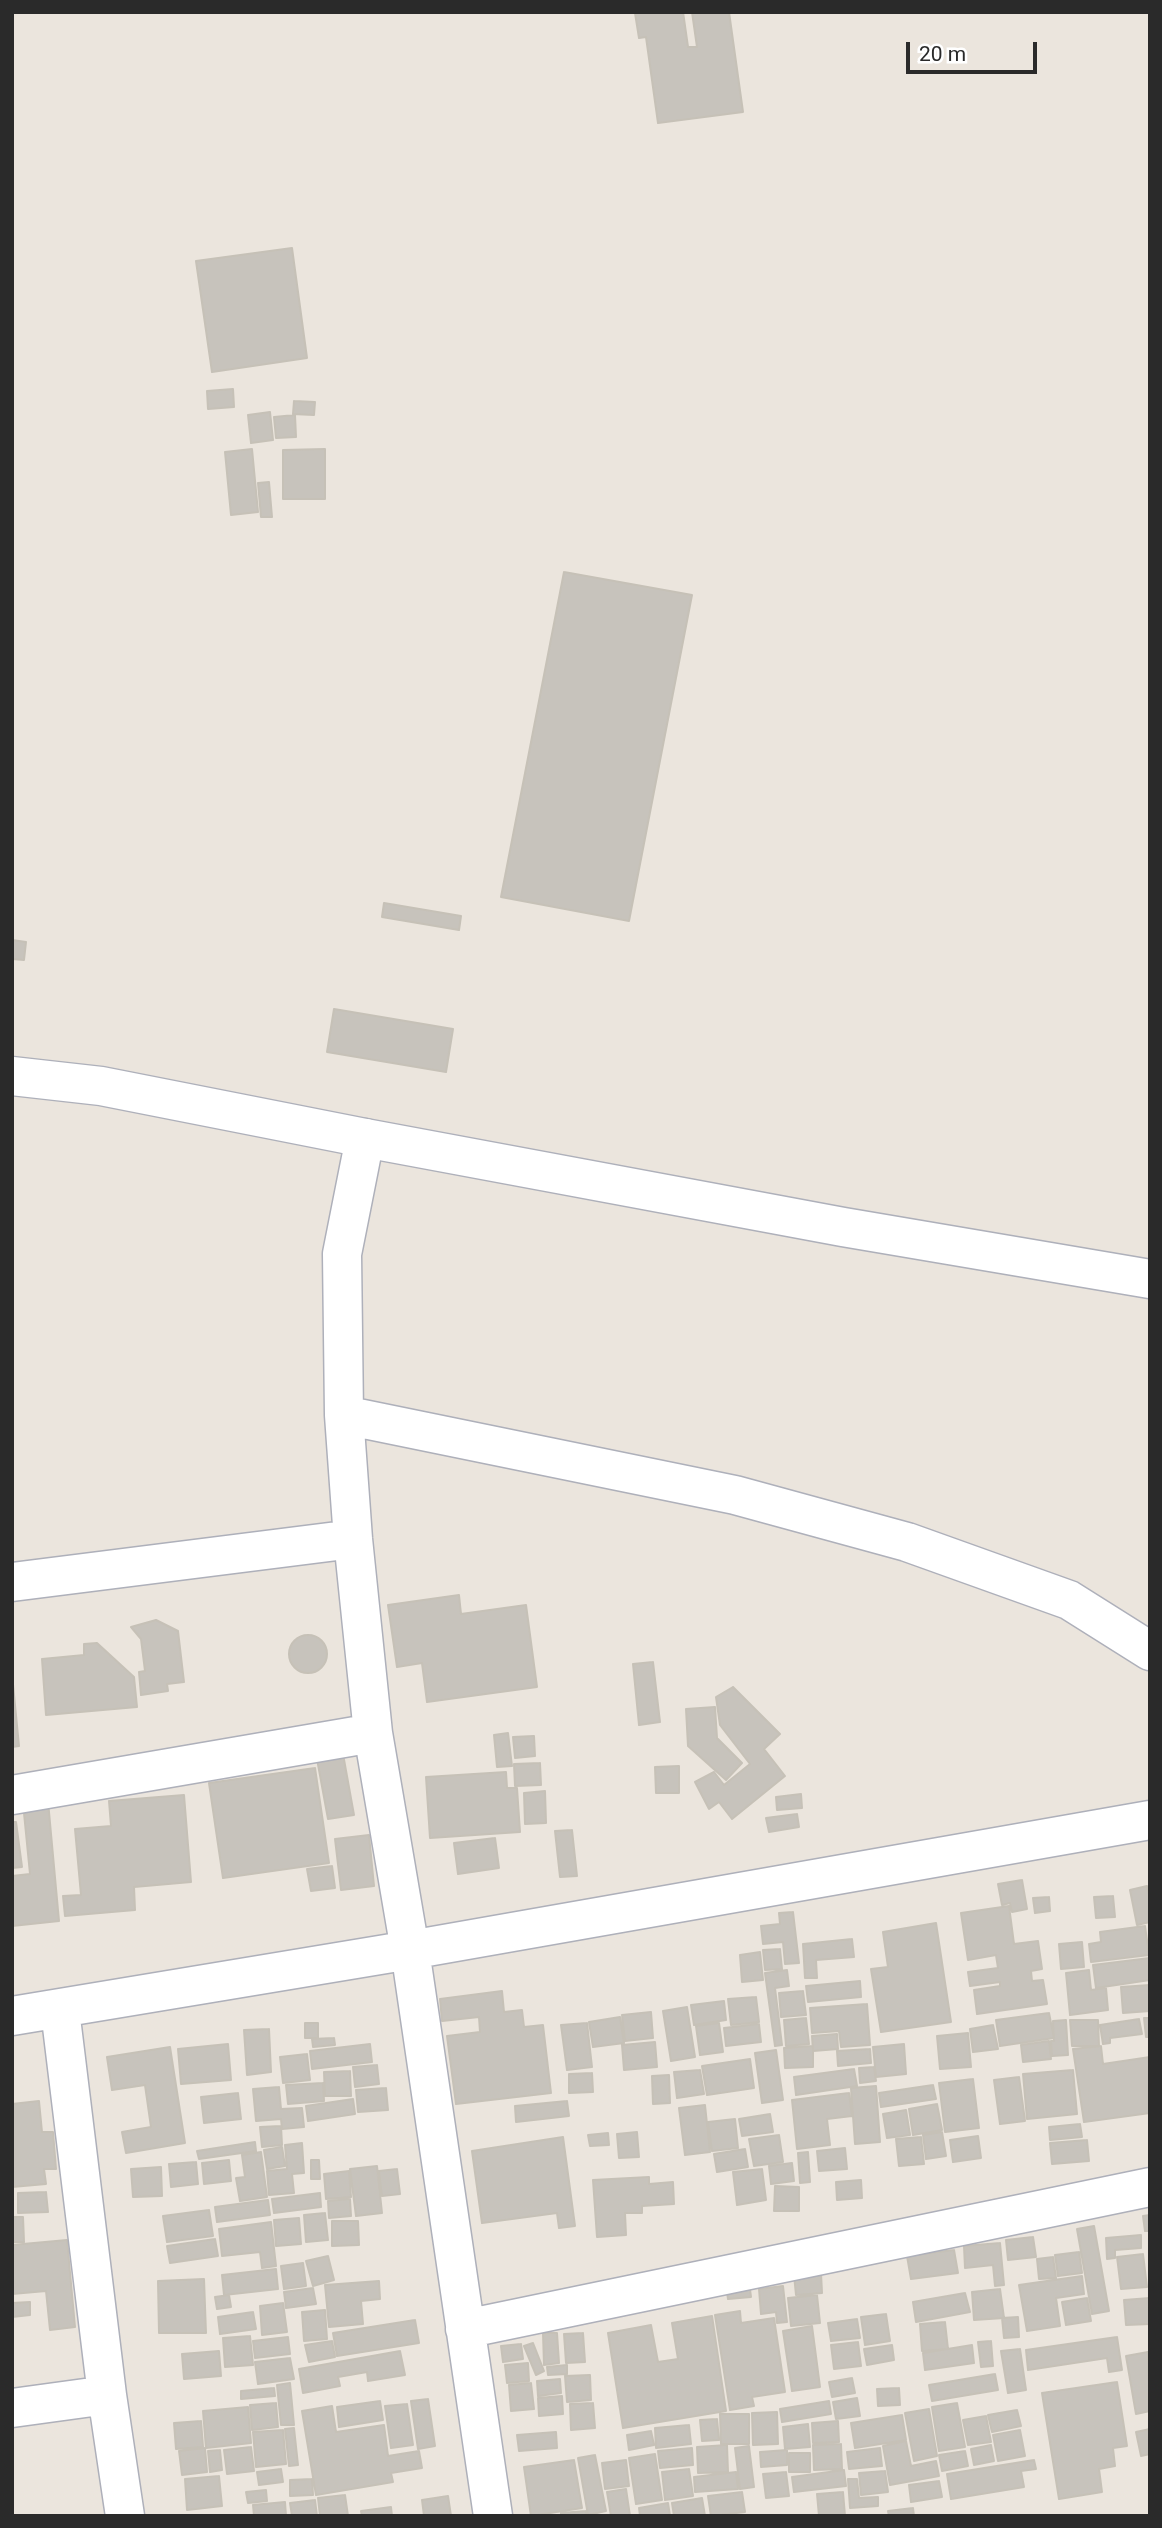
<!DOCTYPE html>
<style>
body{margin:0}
#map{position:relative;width:1162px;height:2528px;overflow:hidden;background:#ebe5dd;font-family:Roboto,sans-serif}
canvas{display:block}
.frame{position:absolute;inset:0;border:14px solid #2a2a2a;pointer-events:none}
.scale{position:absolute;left:906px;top:42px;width:131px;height:32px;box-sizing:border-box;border:4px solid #2a2a2a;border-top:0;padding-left:9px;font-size:21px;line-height:24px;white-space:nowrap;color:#2a2a2a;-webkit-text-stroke:5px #fff;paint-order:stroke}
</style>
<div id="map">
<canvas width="1162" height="2528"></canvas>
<div class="frame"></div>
<div class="scale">20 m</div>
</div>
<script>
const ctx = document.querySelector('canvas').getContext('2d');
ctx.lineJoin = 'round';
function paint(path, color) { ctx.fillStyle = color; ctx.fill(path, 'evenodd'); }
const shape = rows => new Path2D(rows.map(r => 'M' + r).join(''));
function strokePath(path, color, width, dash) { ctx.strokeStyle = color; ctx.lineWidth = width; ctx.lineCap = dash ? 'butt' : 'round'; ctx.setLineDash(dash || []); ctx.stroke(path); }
const building = shape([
 [683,12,688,47,697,47,692,12,729,12,743,112,658,123,646,37,639,38,635,13,683,12],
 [292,248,307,358,212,372,196,261,292,248],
 [233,389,234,407,208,409,207,391,233,389],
 [294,401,315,402,314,415,293,414,294,401],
 [270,412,273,440,251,443,248,415,270,412],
 [295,415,296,437,276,438,274,417,295,415],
 [252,449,258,512,231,515,225,452,252,449],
 [325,449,325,499,283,499,283,450,325,449],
 [269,482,272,517,261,517,258,483,269,482],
 [564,572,692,595,629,921,501,897,564,572],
 [384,903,461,916,459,930,382,917,384,903],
 [12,940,26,942,24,960,12,959,12,940],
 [334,1009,453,1029,446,1072,327,1052,334,1009],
 [459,1595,461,1614,526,1605,537,1687,427,1702,422,1663,397,1667,388,1605,459,1595],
 [156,1620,178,1631,184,1682,167,1684,168,1691,141,1695,139,1672,145,1671,141,1639,131,1627,156,1620],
 '289 1654a19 19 0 1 1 38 0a19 19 0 1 1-38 0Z',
 [97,1643,134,1677,137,1707,46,1715,42,1659,84,1655,84,1644,97,1643],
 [653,1662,660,1722,639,1725,633,1664,653,1662],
 [12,1674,19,1746,12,1747,12,1674],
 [733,1687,780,1734,764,1749,785,1776,732,1819,719,1802,709,1809,695,1782,714,1772,724,1785,750,1764,720,1725,716,1697,733,1687],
 [715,1707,717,1738,742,1763,726,1780,688,1746,686,1709,715,1707],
 [508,1733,512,1766,497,1767,494,1735,508,1733],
 [534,1736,535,1756,515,1758,513,1737,534,1736],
 [343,1754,354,1815,328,1819,317,1759,343,1754],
 [540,1763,541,1785,515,1786,514,1764,540,1763],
 [679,1766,679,1793,656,1793,655,1767,679,1766],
 [315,1768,329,1863,223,1878,209,1783,315,1768],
 [506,1772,507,1788,517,1788,520,1832,430,1838,426,1777,506,1772],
 [545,1791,546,1823,525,1824,524,1793,545,1791],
 [801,1794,802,1808,777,1810,776,1797,801,1794],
 [184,1795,191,1882,134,1887,135,1910,65,1916,63,1896,81,1895,75,1829,111,1826,109,1801,184,1795],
 [48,1801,59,1921,12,1926,12,1876,30,1874,23,1803,48,1801],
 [797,1814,799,1827,769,1832,766,1818,797,1814],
 [12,1822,16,1822,22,1867,12,1868,12,1822],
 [572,1830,577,1876,560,1877,555,1831,572,1830],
 [369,1835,374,1886,341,1890,335,1839,369,1835],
 [495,1838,499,1868,458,1874,454,1843,495,1838],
 [332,1866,335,1888,311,1891,307,1869,332,1866],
 [1022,1880,1027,1909,1012,1912,1010,1903,1002,1905,998,1884,1022,1880],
 [1147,1886,1150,1899,1150,1922,1137,1925,1130,1890,1147,1886],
 [1113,1896,1115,1917,1096,1918,1094,1897,1113,1896],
 [1049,1897,1050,1911,1035,1913,1033,1898,1049,1897],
 [1009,1906,1014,1944,1038,1941,1042,1969,1031,1971,1032,1981,1043,1980,1047,2004,977,2014,974,1990,1000,1986,1000,1982,970,1986,968,1972,998,1968,996,1955,968,1960,961,1913,1009,1906],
 [793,1912,799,1963,785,1964,783,1942,763,1944,761,1926,780,1924,779,1913,793,1912],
 [936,1923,951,2022,881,2032,871,1969,888,1967,883,1932,936,1923],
 [1145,1926,1149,1955,1091,1962,1089,1944,1101,1942,1100,1932,1145,1926],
 [852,1939,854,1957,816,1960,817,1978,805,1978,803,1944,852,1939],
 [1082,1942,1084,1967,1061,1969,1059,1944,1082,1942],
 [780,1949,782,1969,765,1970,763,1950,780,1949],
 [760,1952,763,1980,742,1982,740,1955,760,1952],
 [1150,1958,1150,1980,1096,1988,1093,1965,1150,1958],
 [787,1970,789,1986,775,1988,782,2045,775,2046,765,1973,787,1970],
 [1089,1970,1091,1990,1106,1988,1108,2010,1070,2015,1066,1973,1089,1970],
 [860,1981,861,1997,808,2002,806,1986,860,1981],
 [1150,1985,1150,2011,1123,2013,1121,1987,1150,1985],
 [502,1991,504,2012,522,2010,524,2027,543,2025,551,2093,456,2104,447,2036,480,2032,479,2017,442,2021,440,1999,502,1991],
 [803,1991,806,2015,781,2017,779,1993,803,1991],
 [756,1997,759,2022,731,2025,728,1999,756,1997],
 [724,2001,726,2020,694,2025,691,2005,724,2001],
 [867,2004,870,2045,841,2047,839,2031,812,2033,810,2008,867,2004],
 [687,2007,695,2057,671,2061,663,2011,687,2007],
 [651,2012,653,2038,625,2041,622,2015,651,2012],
 [1049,2013,1054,2038,1000,2046,996,2020,1049,2013],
 [620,2017,624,2043,593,2047,589,2022,620,2017],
 [806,2018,809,2044,786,2046,784,2020,806,2018],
 [1144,2018,1150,2018,1150,2037,1146,2037,1144,2018],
 [1139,2019,1142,2034,1110,2038,1110,2043,1103,2044,1100,2025,1139,2019],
 [1066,2020,1068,2055,1052,2056,1051,2041,1054,2041,1053,2021,1066,2020],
 [1070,2020,1098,2020,1099,2046,1072,2046,1070,2020],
 [305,2023,318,2023,318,2038,305,2038,305,2023],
 [587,2023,592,2067,567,2070,561,2025,587,2023],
 [719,2023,723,2052,700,2055,696,2026,719,2023],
 [759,2024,761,2042,726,2046,724,2028,759,2024],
 [993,2025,998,2049,973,2052,970,2029,993,2025],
 [269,2029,271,2072,247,2075,244,2030,269,2029],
 [968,2033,971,2067,940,2069,937,2036,968,2033],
 [837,2034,838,2049,813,2051,812,2036,837,2034],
 [334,2038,335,2045,313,2047,312,2039,334,2038],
 [1049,2041,1051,2059,1023,2062,1021,2045,1049,2041],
 [655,2042,657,2067,624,2070,622,2045,655,2042],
 [228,2044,231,2080,181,2084,178,2049,228,2044],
 [370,2044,372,2062,312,2069,310,2051,370,2044],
 [904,2044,906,2074,876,2077,873,2047,904,2044],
 [813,2046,813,2067,785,2068,784,2048,813,2046],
 [1101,2046,1103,2064,1150,2057,1150,2113,1084,2122,1073,2049,1101,2046],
 [170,2047,185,2143,126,2153,122,2132,151,2127,145,2085,112,2090,107,2057,170,2047],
 [870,2049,871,2063,838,2066,837,2051,870,2049],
 [776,2050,783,2100,762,2103,755,2053,776,2050],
 [307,2054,310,2080,283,2083,280,2057,307,2054],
 [750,2059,754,2088,707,2095,702,2066,750,2059],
 [377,2065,379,2084,355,2087,353,2067,377,2065],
 [874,2067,876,2081,860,2083,859,2068,874,2067],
 [854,2069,857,2086,796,2095,794,2077,854,2069],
 [700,2070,704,2094,677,2098,674,2072,700,2070],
 [1073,2070,1077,2114,1027,2119,1023,2074,1073,2070],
 [350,2071,351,2096,325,2096,324,2072,350,2071],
 [592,2073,593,2092,569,2093,569,2074,592,2073],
 [669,2075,670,2103,653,2104,652,2076,669,2075],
 [1019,2077,1025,2121,1000,2124,994,2080,1019,2077],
 [973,2079,979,2128,945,2132,939,2083,973,2079],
 [323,2083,324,2101,288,2104,286,2085,323,2083],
 [933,2085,936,2099,881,2107,879,2093,933,2085],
 [876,2086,880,2142,855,2144,851,2088,876,2086],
 [279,2087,281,2109,302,2108,304,2127,282,2129,281,2119,256,2121,253,2089,279,2087],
 [386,2088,388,2110,358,2112,356,2090,386,2088],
 [238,2093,241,2119,204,2123,201,2097,238,2093],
 [849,2093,852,2116,827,2119,830,2145,797,2149,792,2100,849,2093],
 [353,2099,355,2114,308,2121,306,2106,353,2099],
 [39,2101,42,2132,53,2132,56,2169,44,2169,46,2184,12,2187,12,2104,39,2101],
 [567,2101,569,2116,516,2122,515,2106,567,2101],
 [937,2104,942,2130,913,2135,909,2109,937,2104],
 [705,2105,710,2152,685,2155,679,2108,705,2105],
 [906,2110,910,2135,887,2138,883,2114,906,2110],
 [770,2114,773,2132,742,2136,739,2119,770,2114],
 [735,2119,738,2148,712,2151,708,2122,735,2119],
 [1080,2124,1082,2137,1050,2140,1049,2127,1080,2124],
 [281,2126,282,2145,262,2147,260,2127,281,2126],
 [637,2132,639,2157,619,2158,617,2134,637,2132],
 [942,2132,946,2156,926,2159,923,2135,942,2132],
 [608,2133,609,2145,590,2146,588,2135,608,2133],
 [779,2135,783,2162,754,2166,749,2139,779,2135],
 [978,2136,981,2158,953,2162,950,2140,978,2136],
 [563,2137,575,2226,559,2228,557,2213,482,2223,472,2151,563,2137],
 [921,2137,924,2164,899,2166,896,2139,921,2137],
 [1087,2140,1089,2161,1052,2164,1050,2143,1087,2140],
 [255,2142,256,2151,199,2159,197,2151,255,2142],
 [302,2143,304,2173,292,2174,294,2193,269,2195,267,2171,287,2169,285,2145,302,2143],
 [282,2147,285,2166,267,2169,264,2150,282,2147],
 [845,2148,847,2169,819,2171,817,2151,845,2148],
 [745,2149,748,2167,717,2172,714,2154,745,2149],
 [261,2152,267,2197,240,2201,236,2178,245,2177,242,2155,261,2152],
 [808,2152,810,2182,800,2183,798,2153,808,2152],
 [229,2160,231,2181,204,2184,202,2163,229,2160],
 [311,2160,319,2160,320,2179,311,2179,311,2160],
 [196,2162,198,2184,171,2187,169,2164,196,2162],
 [792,2163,794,2181,771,2184,769,2166,792,2163],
 [377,2166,382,2213,356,2216,350,2169,377,2166],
 [161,2167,162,2196,133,2197,131,2169,161,2167],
 [397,2169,400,2194,382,2196,379,2171,397,2169],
 [762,2169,766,2200,737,2205,733,2172,762,2169],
 [349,2171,351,2197,326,2199,324,2174,349,2171],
 [649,2177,649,2184,673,2182,674,2204,642,2206,642,2213,625,2213,626,2235,597,2237,593,2180,649,2177],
 [861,2180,862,2198,837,2200,836,2182,861,2180],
 [775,2186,799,2187,799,2211,774,2211,775,2186],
 [46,2192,48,2212,18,2213,18,2193,46,2192],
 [320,2193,321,2207,274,2213,272,2199,320,2193],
 [350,2199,351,2216,329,2218,328,2201,350,2199],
 [268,2200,270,2215,217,2222,215,2207,268,2200],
 [209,2210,213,2236,167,2242,163,2216,209,2210],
 [325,2213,328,2240,306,2242,304,2215,325,2213],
 [1150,2215,1150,2231,1145,2231,1143,2216,1150,2215],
 [12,2217,23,2217,24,2242,12,2242,12,2217],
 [299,2218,301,2244,276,2246,274,2220,299,2218],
 [332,2221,358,2221,359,2245,332,2246,332,2221],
 [271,2222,276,2266,262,2268,260,2252,222,2256,219,2229,271,2222],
 [1094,2226,1109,2311,1092,2314,1077,2229,1094,2226],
 [1141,2235,1141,2248,1115,2250,1115,2258,1107,2259,1106,2238,1141,2235],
 [1033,2237,1036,2257,1008,2260,1006,2240,1033,2237],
 [215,2239,218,2256,170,2263,167,2246,215,2239],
 [67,2240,75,2327,50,2330,46,2291,12,2294,12,2245,67,2240],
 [1000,2243,1004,2285,995,2286,993,2265,965,2268,964,2246,1000,2243],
 [954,2250,958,2273,911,2279,907,2256,954,2250],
 [1079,2252,1082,2273,1058,2276,1055,2255,1079,2252],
 [1143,2254,1147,2287,1121,2289,1117,2257,1143,2254],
 [328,2256,334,2280,313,2286,306,2261,328,2256],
 [1053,2257,1056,2278,1039,2279,1037,2259,1053,2257],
 [303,2263,306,2286,284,2289,281,2266,303,2263],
 [276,2269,278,2289,224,2295,222,2275,276,2269],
 [821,2273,822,2293,796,2295,794,2275,821,2273],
 [1082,2276,1084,2294,1056,2298,1060,2326,1027,2331,1019,2285,1082,2276],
 [204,2279,206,2333,159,2333,158,2281,204,2279],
 [379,2281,380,2299,361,2301,363,2324,329,2327,325,2285,379,2281],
 [749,2282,751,2297,728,2299,726,2285,749,2282],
 [783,2286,787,2322,777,2323,776,2312,761,2314,759,2289,783,2286],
 [313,2288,316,2304,286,2308,284,2292,313,2288],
 [1000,2289,1004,2318,974,2320,972,2292,1000,2289],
 [965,2293,970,2312,916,2322,913,2302,965,2293],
 [229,2295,231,2307,217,2309,215,2297,229,2295],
 [817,2295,820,2323,791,2326,788,2298,817,2295],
 [1087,2298,1091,2321,1066,2325,1062,2302,1087,2298],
 [1150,2298,1150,2324,1126,2325,1124,2300,1150,2298],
 [30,2302,30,2315,12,2317,12,2303,30,2302],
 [283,2303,287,2332,262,2335,260,2306,283,2303],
 [325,2310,327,2339,304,2341,302,2312,325,2310],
 [740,2311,741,2323,774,2318,785,2392,752,2397,754,2406,730,2410,715,2315,740,2311],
 [253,2312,256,2329,220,2334,218,2317,253,2312],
 [886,2314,890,2341,865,2345,861,2317,886,2314],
 [712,2316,726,2411,623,2428,608,2333,651,2325,658,2362,678,2359,672,2323,712,2316],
 [1018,2317,1019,2337,1004,2338,1002,2318,1018,2317],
 [857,2319,860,2338,831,2341,828,2323,857,2319],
 [415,2320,419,2343,337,2356,333,2333,415,2320],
 [945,2322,948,2349,922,2351,920,2324,945,2322],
 [812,2326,820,2387,792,2391,783,2331,812,2326],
 [543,2333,557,2333,559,2363,544,2365,543,2333],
 [583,2333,585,2362,566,2363,564,2334,583,2333],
 [250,2336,253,2365,225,2367,223,2338,250,2336],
 [288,2337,290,2354,255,2358,253,2341,288,2337],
 [1117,2337,1122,2370,1109,2372,1107,2358,1028,2370,1026,2350,1117,2337],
 [332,2341,335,2357,309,2362,305,2345,332,2341],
 [991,2341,993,2366,981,2367,978,2342,991,2341],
 [858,2342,861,2366,834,2369,831,2345,858,2342],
 [533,2343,544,2371,536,2375,524,2346,533,2343],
 [521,2344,523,2359,503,2362,501,2346,521,2344],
 [892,2345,894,2360,867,2365,864,2349,892,2345],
 [972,2345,974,2363,925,2370,923,2353,972,2345],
 [1020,2349,1026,2390,1008,2393,1001,2351,1020,2349],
 [219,2351,221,2376,184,2379,182,2354,219,2351],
 [400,2351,405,2375,368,2381,367,2372,338,2377,340,2386,303,2393,299,2369,400,2351],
 [1148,2352,1150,2411,1136,2414,1126,2356,1148,2352],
 [290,2358,294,2379,258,2384,255,2362,290,2358],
 [528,2363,529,2381,507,2383,505,2365,528,2363],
 [567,2365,567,2374,548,2375,547,2367,567,2365],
 [995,2374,998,2390,932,2401,929,2385,995,2374],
 [590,2375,591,2400,567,2402,565,2376,590,2375],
 [852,2378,855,2393,832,2397,829,2382,852,2378],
 [560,2379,561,2393,538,2396,537,2381,560,2379],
 [1117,2382,1127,2446,1113,2448,1115,2466,1099,2469,1102,2492,1059,2499,1042,2393,1117,2382],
 [290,2383,294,2425,281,2425,277,2385,290,2383],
 [531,2383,534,2409,511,2411,509,2385,531,2383],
 [274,2388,275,2396,241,2399,241,2391,274,2388],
 [899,2388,900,2405,878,2406,877,2389,899,2388],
 [562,2396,563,2414,539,2416,538,2398,562,2396],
 [857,2398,860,2416,836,2419,833,2402,857,2398],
 [428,2399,435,2446,418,2449,411,2401,428,2399],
 [380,2401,383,2420,339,2427,337,2407,380,2401],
 [829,2401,831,2414,782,2422,780,2409,829,2401],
 [276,2403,278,2427,252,2430,250,2405,276,2403],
 [593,2403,595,2428,571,2430,570,2404,593,2403],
 [957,2403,965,2447,939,2451,932,2407,957,2403],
 [407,2404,413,2445,391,2448,385,2406,407,2404],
 [332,2406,336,2432,384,2425,388,2456,419,2451,422,2468,391,2473,393,2482,316,2495,302,2411,332,2406],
 [248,2407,251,2443,206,2448,203,2411,248,2407],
 [929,2409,937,2456,914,2461,905,2413,929,2409],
 [1017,2410,1021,2426,992,2432,988,2415,1017,2410],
 [777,2412,778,2444,753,2445,752,2413,777,2412],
 [720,2414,749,2414,749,2444,721,2444,720,2414],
 [902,2415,906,2440,855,2448,851,2423,902,2415],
 [986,2416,991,2442,968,2445,963,2420,986,2416],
 [717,2419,719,2440,702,2441,700,2420,717,2419],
 [201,2421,203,2447,176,2449,174,2423,201,2421],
 [838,2421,839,2442,813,2443,812,2423,838,2421],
 [808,2424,810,2447,785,2449,783,2427,808,2424],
 [689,2425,691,2444,656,2448,655,2428,689,2425],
 [294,2428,298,2465,289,2466,285,2429,294,2428],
 [1150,2429,1150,2454,1141,2456,1136,2432,1150,2429],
 [283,2430,286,2464,256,2467,253,2432,283,2430],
 [1020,2430,1025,2456,998,2461,993,2435,1020,2430],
 [651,2431,654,2445,629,2450,627,2435,651,2431],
 [556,2432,557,2448,519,2451,517,2435,556,2432],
 [906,2441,911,2466,936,2461,939,2476,890,2485,883,2446,906,2441],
 [841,2444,842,2469,814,2470,813,2445,841,2444],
 [727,2445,728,2472,698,2473,697,2447,727,2445],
 [991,2445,994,2461,974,2465,971,2449,991,2445],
 [749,2446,754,2487,740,2489,735,2448,749,2446],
 [251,2447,254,2471,227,2474,224,2450,251,2447],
 [205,2448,207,2472,182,2475,179,2451,205,2448],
 [692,2448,693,2465,660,2468,658,2451,692,2448],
 [880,2448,882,2466,849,2469,847,2452,880,2448],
 [220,2450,222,2470,210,2472,208,2451,220,2450],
 [787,2450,787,2465,761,2467,760,2452,787,2450],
 [965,2451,968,2466,942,2471,939,2455,965,2451],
 [789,2453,810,2453,810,2472,789,2472,789,2453],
 [655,2454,662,2500,636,2504,629,2458,655,2454],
 [595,2455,606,2511,588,2515,578,2458,595,2455],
 [574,2460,582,2508,531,2516,524,2467,574,2460],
 [626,2460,629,2486,605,2489,602,2463,626,2460],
 [1034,2460,1036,2469,1021,2471,1024,2487,951,2499,947,2474,1034,2460],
 [281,2469,283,2482,259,2485,257,2472,281,2469],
 [689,2469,693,2496,665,2500,662,2472,689,2469],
 [844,2470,846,2486,794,2492,792,2477,844,2470],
 [885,2471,888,2492,861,2495,859,2473,885,2471],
 [736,2472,738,2489,695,2492,694,2477,736,2472],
 [786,2472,789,2496,766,2498,763,2474,786,2472],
 [219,2476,222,2506,187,2510,185,2479,219,2476],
 [312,2479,313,2495,290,2496,290,2480,312,2479],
 [848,2479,857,2479,859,2498,878,2497,878,2506,850,2508,848,2479],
 [939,2481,942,2497,911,2502,909,2485,939,2481],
 [626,2489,630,2516,611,2516,607,2492,626,2489],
 [266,2490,267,2501,248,2503,246,2492,266,2490],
 [742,2492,745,2512,711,2516,708,2496,742,2492],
 [843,2492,845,2516,819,2516,817,2494,843,2492],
 [345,2495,348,2516,320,2516,318,2498,345,2495],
 [448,2496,451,2516,424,2516,422,2500,448,2496],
 [702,2498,705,2516,674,2516,672,2503,702,2498],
 [315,2500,317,2516,292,2516,290,2503,315,2500],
 [285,2502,286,2516,254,2516,253,2505,285,2502],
 [668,2503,670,2516,640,2516,639,2508,668,2503],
 [391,2507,392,2516,362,2516,361,2511,391,2507],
 [913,2508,914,2516,889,2516,888,2511,913,2508],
 [586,2511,587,2516,561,2516,561,2513,586,2511]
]);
paint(building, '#c7c3bc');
strokePath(building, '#c6c1b7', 2);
const street = shape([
 [365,1138,342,1254,344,1415,353,1539,373,1733,410,1950,493,2516],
 [344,1415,735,1495,907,1542,1069,1600,1150,1651],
 [12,1582,353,1539],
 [12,1795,373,1733],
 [60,2010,107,2395,125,2516],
 [12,2016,410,1950,1150,1820],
 [465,2329,1150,2187],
 [12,2408,107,2395]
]);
const secondary = shape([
 [12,1076,101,1086,365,1138,843,1227,1150,1279]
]);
strokePath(street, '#aeb0ba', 41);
strokePath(secondary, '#aeb0ba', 41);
strokePath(street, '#fff', 38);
strokePath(secondary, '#fff', 38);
</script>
